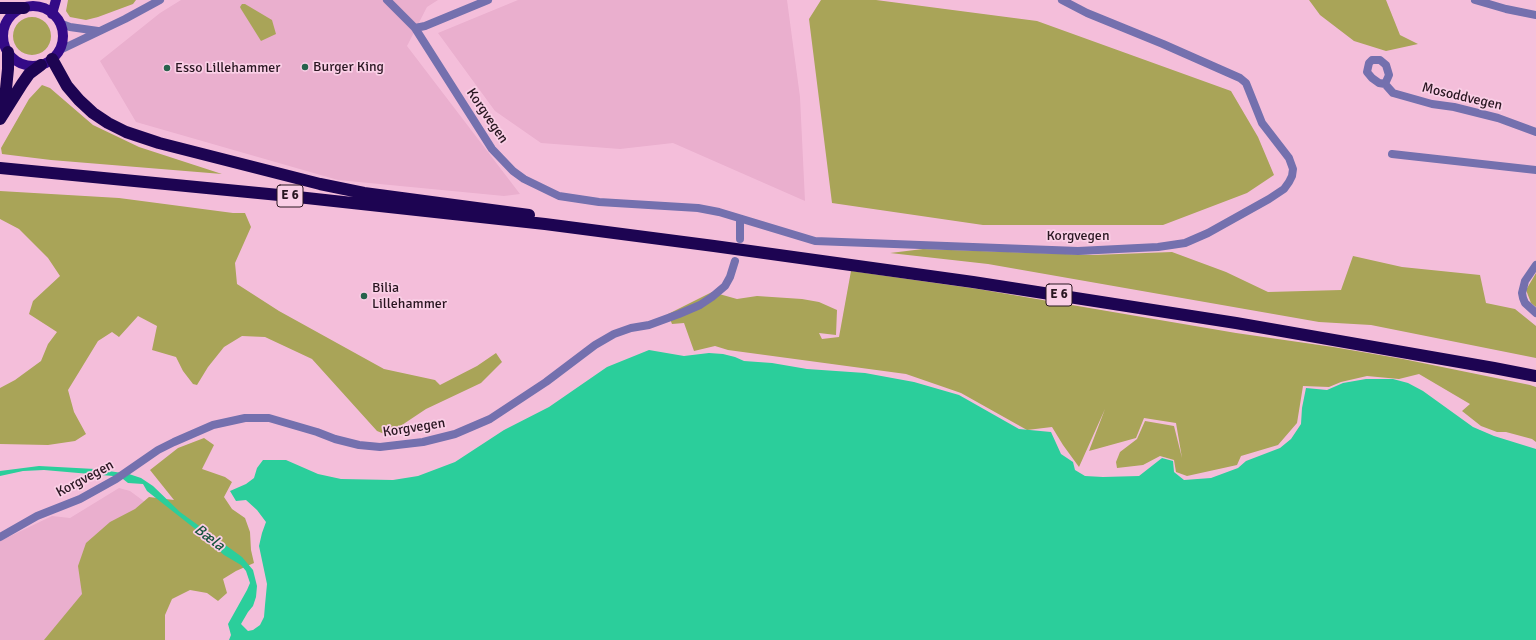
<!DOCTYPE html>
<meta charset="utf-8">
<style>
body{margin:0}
canvas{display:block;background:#f4beda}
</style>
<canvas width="1536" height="640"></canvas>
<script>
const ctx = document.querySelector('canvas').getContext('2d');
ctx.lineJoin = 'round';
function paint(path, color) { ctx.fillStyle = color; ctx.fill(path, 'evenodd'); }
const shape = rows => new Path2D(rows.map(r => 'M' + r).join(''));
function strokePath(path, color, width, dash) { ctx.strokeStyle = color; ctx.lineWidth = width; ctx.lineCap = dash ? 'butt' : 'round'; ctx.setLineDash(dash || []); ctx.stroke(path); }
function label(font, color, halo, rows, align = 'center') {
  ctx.font = font + ' Signika,sans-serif'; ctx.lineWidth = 3.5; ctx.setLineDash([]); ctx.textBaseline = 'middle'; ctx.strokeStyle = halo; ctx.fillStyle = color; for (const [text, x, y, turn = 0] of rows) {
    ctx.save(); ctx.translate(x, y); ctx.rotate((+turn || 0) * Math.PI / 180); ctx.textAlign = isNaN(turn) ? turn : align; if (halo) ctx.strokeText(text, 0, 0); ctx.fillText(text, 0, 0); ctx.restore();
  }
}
paint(shape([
 [181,0,438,0,427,7,407,46,520,194,504,196,338,180,136,122,100,61,160,13],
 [518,0,787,0,800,97,805,201,673,143,620,149,541,143,495,111,438,33],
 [119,488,130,491,149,505,123,640,0,640,0,541,52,516,70,518]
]), '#eaafce');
paint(shape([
 [68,0,136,0,133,4,98,17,86,20,70,17,66,11],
 [821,0,876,0,1037,21,1231,91,1258,137,1274,175,1247,193,1163,225,983,225,832,203,809,19],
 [1309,0,1386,0,1400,35,1418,44,1386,51,1354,41,1320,15],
 [242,4,245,4,272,20,276,34,261,41,241,9,240,7],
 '13 36a19 19 0 1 1 38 0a19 19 0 1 1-38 0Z',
 [42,85,50,88,93,125,139,147,222,174,51,160,2,154,1,148,29,99],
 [0,191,119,198,233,213,245,213,251,227,235,263,237,284,279,311,384,369,435,380,440,385,477,366,496,353,502,362,481,383,426,409,387,435,377,431,312,359,265,337,242,336,224,347,208,367,197,385,193,384,183,371,176,357,152,350,157,326,138,316,119,337,112,332,98,341,68,390,74,412,86,434,75,441,48,445,0,444,0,388,15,380,41,361,48,344,57,332,29,314,33,301,60,276,48,258,19,229,0,219],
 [923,249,1093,255,1172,252,1226,272,1268,292,1341,290,1353,256,1402,267,1480,275,1486,303,1515,309,1536,326,1536,358,1371,325,1319,322,988,264,890,253],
 [851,271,978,289,1236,333,1333,347,1403,359,1530,385,1536,387,1536,442,1532,439,1506,432,1497,432,1481,426,1462,411,1470,404,1419,374,1399,379,1367,376,1341,382,1329,387,1303,386,1297,423,1278,445,1241,456,1237,465,1187,476,1176,472,1174,460,1160,456,1143,465,1117,468,1116,462,1120,452,1137,439,1145,421,1174,426,1182,458,1176,423,1144,418,1136,438,1089,451,1105,409,1079,467,1063,445,1052,427,1027,430,961,393,906,374,728,350,715,346,694,351,684,323,672,324,668,314,712,292,737,299,757,296,802,299,819,302,837,310,836,335,819,333,822,339,839,337],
 [1536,273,1536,307,1531,303,1526,290],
 [204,438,214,445,202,469,225,477,232,482,224,497,232,509,245,518,250,532,251,550,254,563,236,571,223,579,227,593,218,601,207,593,190,590,172,599,165,615,165,640,44,640,82,594,78,566,86,543,110,522,135,509,149,497,174,500,150,470,178,448]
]), '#a9a458');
paint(shape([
 [649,350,684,356,709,353,723,354,735,357,744,361,772,363,807,369,865,373,914,382,959,395,1019,429,1051,432,1061,454,1073,462,1075,470,1085,476,1103,477,1139,476,1162,458,1173,461,1174,472,1184,480,1211,478,1238,468,1246,461,1280,448,1291,439,1301,424,1302,408,1306,388,1327,390,1343,383,1366,379,1393,379,1408,383,1423,391,1473,427,1494,436,1536,449,1536,640,229,640,231,635,228,624,247,590,250,583,246,571,241,565,224,555,194,528,147,491,143,484,128,483,123,479,113,476,44,470,23,471,0,476,0,471,39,466,95,469,129,474,141,478,153,486,180,512,242,557,253,570,257,586,256,597,253,606,248,612,241,624,248,631,253,630,260,625,264,617,265,605,267,584,259,546,262,533,266,522,257,510,246,500,236,501,230,491,246,484,254,478,257,468,263,460,286,460,318,474,341,479,393,480,418,476,455,462,504,430,549,407,607,367]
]), '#2bce9b');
strokePath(shape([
 [387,0,415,28,492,149,513,171,524,179,559,196,599,202,698,208,719,212,815,241,1078,251,1158,247,1185,243,1208,233,1269,199,1284,189,1289,182,1292,176,1293,169,1289,158,1262,123,1246,83,1240,78,1163,44,1087,13,1062,0],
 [1475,0,1506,9,1536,15],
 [55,17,62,24,70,27,98,31],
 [415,28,425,26,488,0],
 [58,51,125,19,160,0],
 [1385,84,1389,75,1386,65,1380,60,1372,60,1369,63,1367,72,1372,78,1379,83,1385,84,1393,93,1432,104,1454,107,1498,118,1536,132],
 [1392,154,1536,170],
 [740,219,740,239],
 [1536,265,1525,281,1522,293,1523,298,1525,303,1536,313],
 [0,537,37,516,80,499,116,479,158,450,174,442,213,425,245,418,269,418,317,432,335,439,359,445,380,447,423,442,455,434,490,419,546,382,595,345,614,334,631,328,649,325,679,314,700,305,712,297,725,286,730,277,735,261]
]), '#7470ae', 8);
strokePath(shape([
 '3 36a30 30 0 1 1 60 0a30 30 0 1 1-60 0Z',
 [52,14,56,0]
]), '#340a87', 10);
strokePath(shape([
 [0,8,24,8],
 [52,59,67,86,79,100,93,113,108,123,126,132,159,143,320,184,364,193,529,215],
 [4,109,8,69,8,52],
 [0,119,22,84,29,74,41,65],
 [0,168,279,195,545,224,714,246,973,282,1236,323,1494,368,1536,376]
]), '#1d0452', 12);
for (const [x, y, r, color] of [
 [305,67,4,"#27624c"],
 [167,68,4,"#27624c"],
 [364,296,4,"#27624c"]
]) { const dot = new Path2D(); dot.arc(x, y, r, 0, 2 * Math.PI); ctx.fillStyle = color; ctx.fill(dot); strokePath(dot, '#facfe6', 1.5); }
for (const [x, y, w] of [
 [290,196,26],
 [1059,295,26]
]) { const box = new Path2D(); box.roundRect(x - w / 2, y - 11, w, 22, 3); ctx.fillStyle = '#facfe6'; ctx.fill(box); strokePath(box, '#291621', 1); }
label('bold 13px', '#291621', null, [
 ["E 6",290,196],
 ["E 6",1059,295]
]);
label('14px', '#291621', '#facfe6', [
 ["Burger King",313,67],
 ["Esso Lillehammer",175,68],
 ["Bilia",372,288],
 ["Lillehammer",372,304]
], 'left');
label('14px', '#291621', '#facfe6', [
 ["Mosoddvegen",1462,97,13],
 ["Korgvegen",487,116,56],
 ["Korgvegen",1078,236],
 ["Korgvegen",414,428,-9],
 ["Korgvegen",85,479,-28]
]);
label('italic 15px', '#18543f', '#facfe6', [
 ["Bæla",209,538,37]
]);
</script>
